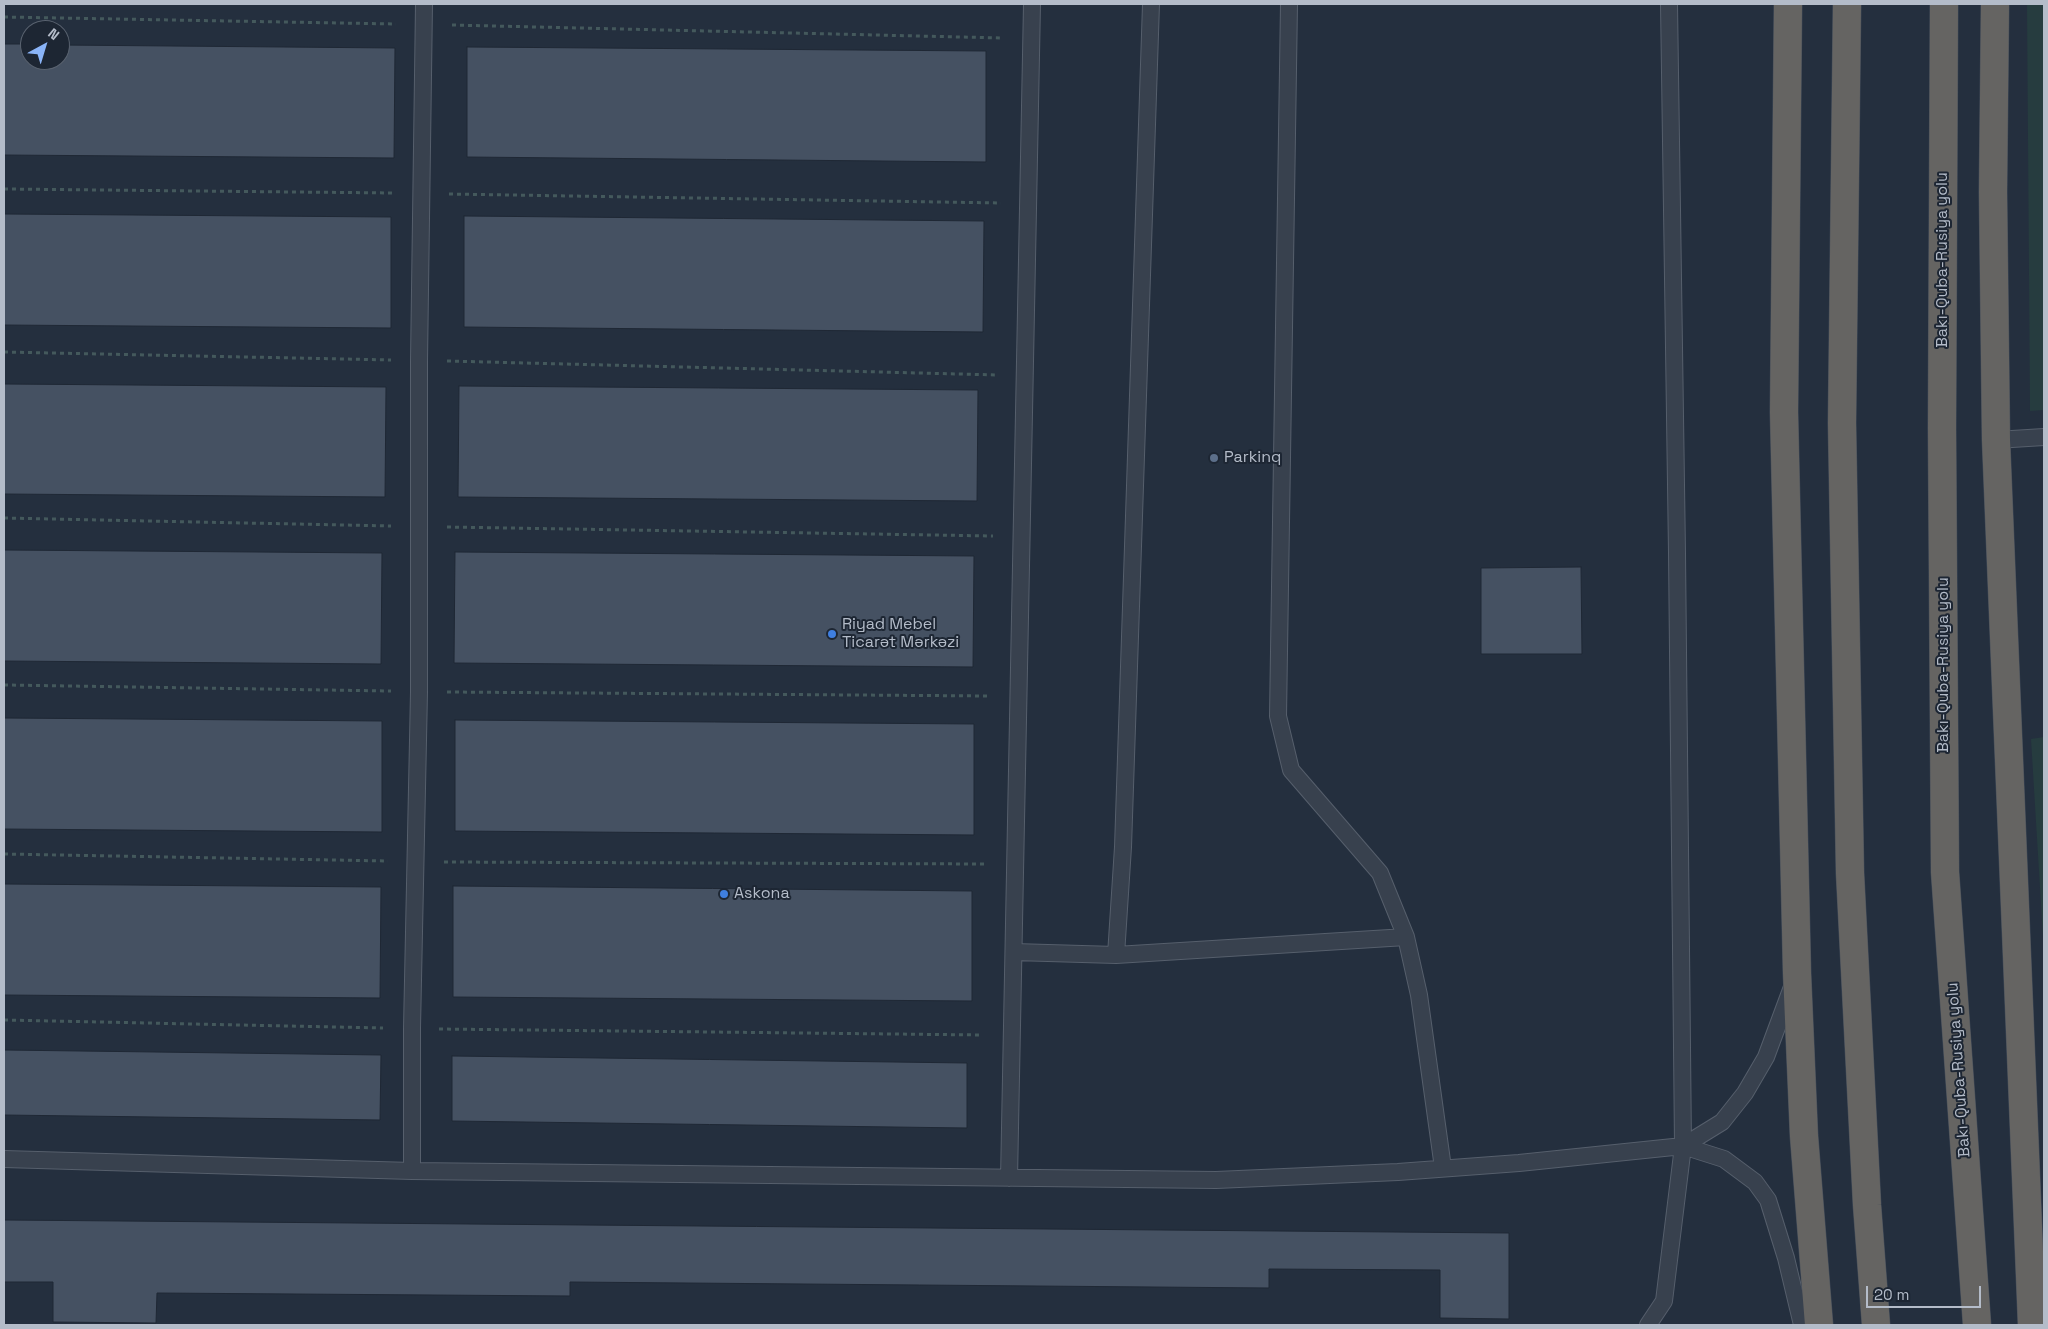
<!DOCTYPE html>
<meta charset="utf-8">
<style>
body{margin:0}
#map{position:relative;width:2048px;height:1329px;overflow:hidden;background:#242f3e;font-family:"Space Grotesk",sans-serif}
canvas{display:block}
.frame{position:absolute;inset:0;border:5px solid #b4bcc9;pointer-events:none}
.north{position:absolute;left:20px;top:20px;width:50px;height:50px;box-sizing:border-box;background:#1d2633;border:1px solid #59626f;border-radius:50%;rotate:39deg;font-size:14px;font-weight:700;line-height:20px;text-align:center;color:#b4bcc9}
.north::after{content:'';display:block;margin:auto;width:18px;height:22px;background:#8ab4f8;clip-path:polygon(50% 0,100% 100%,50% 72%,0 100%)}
.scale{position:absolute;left:1866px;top:1286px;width:115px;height:22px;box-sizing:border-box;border:2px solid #b4bcc9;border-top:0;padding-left:6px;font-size:15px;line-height:18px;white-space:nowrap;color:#b4bcc9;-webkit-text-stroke:4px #1d2633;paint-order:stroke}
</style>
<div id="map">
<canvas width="2048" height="1329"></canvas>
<div class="frame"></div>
<div class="north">N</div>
<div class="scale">20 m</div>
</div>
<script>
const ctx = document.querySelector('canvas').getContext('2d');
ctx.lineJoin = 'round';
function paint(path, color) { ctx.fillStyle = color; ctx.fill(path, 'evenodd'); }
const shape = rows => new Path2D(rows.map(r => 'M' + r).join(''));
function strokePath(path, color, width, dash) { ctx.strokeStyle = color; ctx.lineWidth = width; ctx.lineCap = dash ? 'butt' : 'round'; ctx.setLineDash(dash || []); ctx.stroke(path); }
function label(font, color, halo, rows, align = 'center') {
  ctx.font = font + ' "Space Grotesk",sans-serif'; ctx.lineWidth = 4; ctx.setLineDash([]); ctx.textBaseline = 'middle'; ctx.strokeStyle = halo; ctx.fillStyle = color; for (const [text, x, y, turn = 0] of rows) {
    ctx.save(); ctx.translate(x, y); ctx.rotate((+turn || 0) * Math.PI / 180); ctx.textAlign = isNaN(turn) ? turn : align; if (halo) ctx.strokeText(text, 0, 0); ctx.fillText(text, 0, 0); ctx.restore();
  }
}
paint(shape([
 [2027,4,2044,4,2044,410,2030,411],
 [2044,737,2044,954,2031,739]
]), '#263c3f');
const building = shape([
 [4,44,30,44,30,60,60,60,60,45,395,48,394,158,4,155,4,44],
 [467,47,986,51,986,162,467,157,467,47],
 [4,214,391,217,391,328,4,325,4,214],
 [464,216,984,221,983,332,464,327,464,216],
 [4,384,386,387,385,497,4,494,4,384],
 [459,386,978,390,977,501,458,497,459,386],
 [4,550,382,553,381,664,4,661,4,550],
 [455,552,974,556,973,667,454,663,455,552],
 [1581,567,1582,654,1481,654,1481,568,1581,567],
 [4,718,382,721,382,832,4,829,4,718],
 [455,720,974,724,974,835,455,831,455,720],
 [4,884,381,887,380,998,4,995,4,884],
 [453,886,972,891,972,1001,453,997,453,886],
 [4,1050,381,1055,380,1120,4,1115,4,1050],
 [452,1056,967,1063,967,1128,452,1121,452,1056],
 [4,1220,1509,1233,1509,1319,1440,1318,1440,1270,1269,1269,1269,1288,570,1282,570,1296,157,1293,156,1323,53,1322,53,1282,4,1282,4,1220]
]);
paint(building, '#455162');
strokePath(building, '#1f2835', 1);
const service = shape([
 [1289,4,1278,716,1291,770,1380,873,1406,937,1419,995,1443,1168],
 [1996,440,2044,437],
 [1014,952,1116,955,1123,847,1151,4],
 [1116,955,1406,937],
 [1792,987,1766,1057,1745,1093,1722,1122,1683,1146,1724,1159,1755,1182,1768,1200,1786,1258,1802,1325],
 [4,1159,412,1171,1216,1180,1398,1172,1519,1163,1683,1146],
 [412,1171,412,1028,419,692,419,361,424,4],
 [1009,1178,1032,4],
 [1648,1325,1664,1301,1683,1146,1677,553,1669,4]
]);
const trunk = shape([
 [1788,4,1784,412,1797,973,1804,1136,1819,1325],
 [1847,4,1842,423,1850,873,1867,1205,1876,1325],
 [1944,4,1942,428,1945,872,1977,1325],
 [1995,4,1993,192,1996,440,2032,1325]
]);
strokePath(service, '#565f6c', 18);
strokePath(trunk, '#434c59', 29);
strokePath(shape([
 [4,17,396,24],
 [452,25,1003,38],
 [4,189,393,193],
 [449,194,1001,203],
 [4,352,391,360],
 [447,361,998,375],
 [4,518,391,526],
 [447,527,993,536],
 [4,685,391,691],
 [447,692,991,696],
 [4,854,388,861],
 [444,862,988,864],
 [4,1020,383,1028],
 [439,1029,983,1035]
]), '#44595c', 3, [4, 4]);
strokePath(service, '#38414e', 16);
strokePath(trunk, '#656462', 28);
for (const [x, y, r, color] of [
 [1214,458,5,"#5c6f8a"],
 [832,634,5,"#3f7fe0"],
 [724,894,5,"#3f7fe0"]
]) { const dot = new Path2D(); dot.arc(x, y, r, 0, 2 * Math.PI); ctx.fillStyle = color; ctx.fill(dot); strokePath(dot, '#1d2633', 2); }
label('16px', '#b4bcc9', '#1d2633', [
 ["Bakı-Quba-Rusiya yolu",1943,260,-90],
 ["Bakı-Quba-Rusiya yolu",1944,665,-90],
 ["Bakı-Quba-Rusiya yolu",1959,1070,-94]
]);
label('16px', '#b4bcc9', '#1d2633', [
 ["Parkinq",1224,458],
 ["Riyad Mebel",842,625],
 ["Ticarət Mərkəzi",842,643],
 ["Askona",734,894]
], 'left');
</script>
